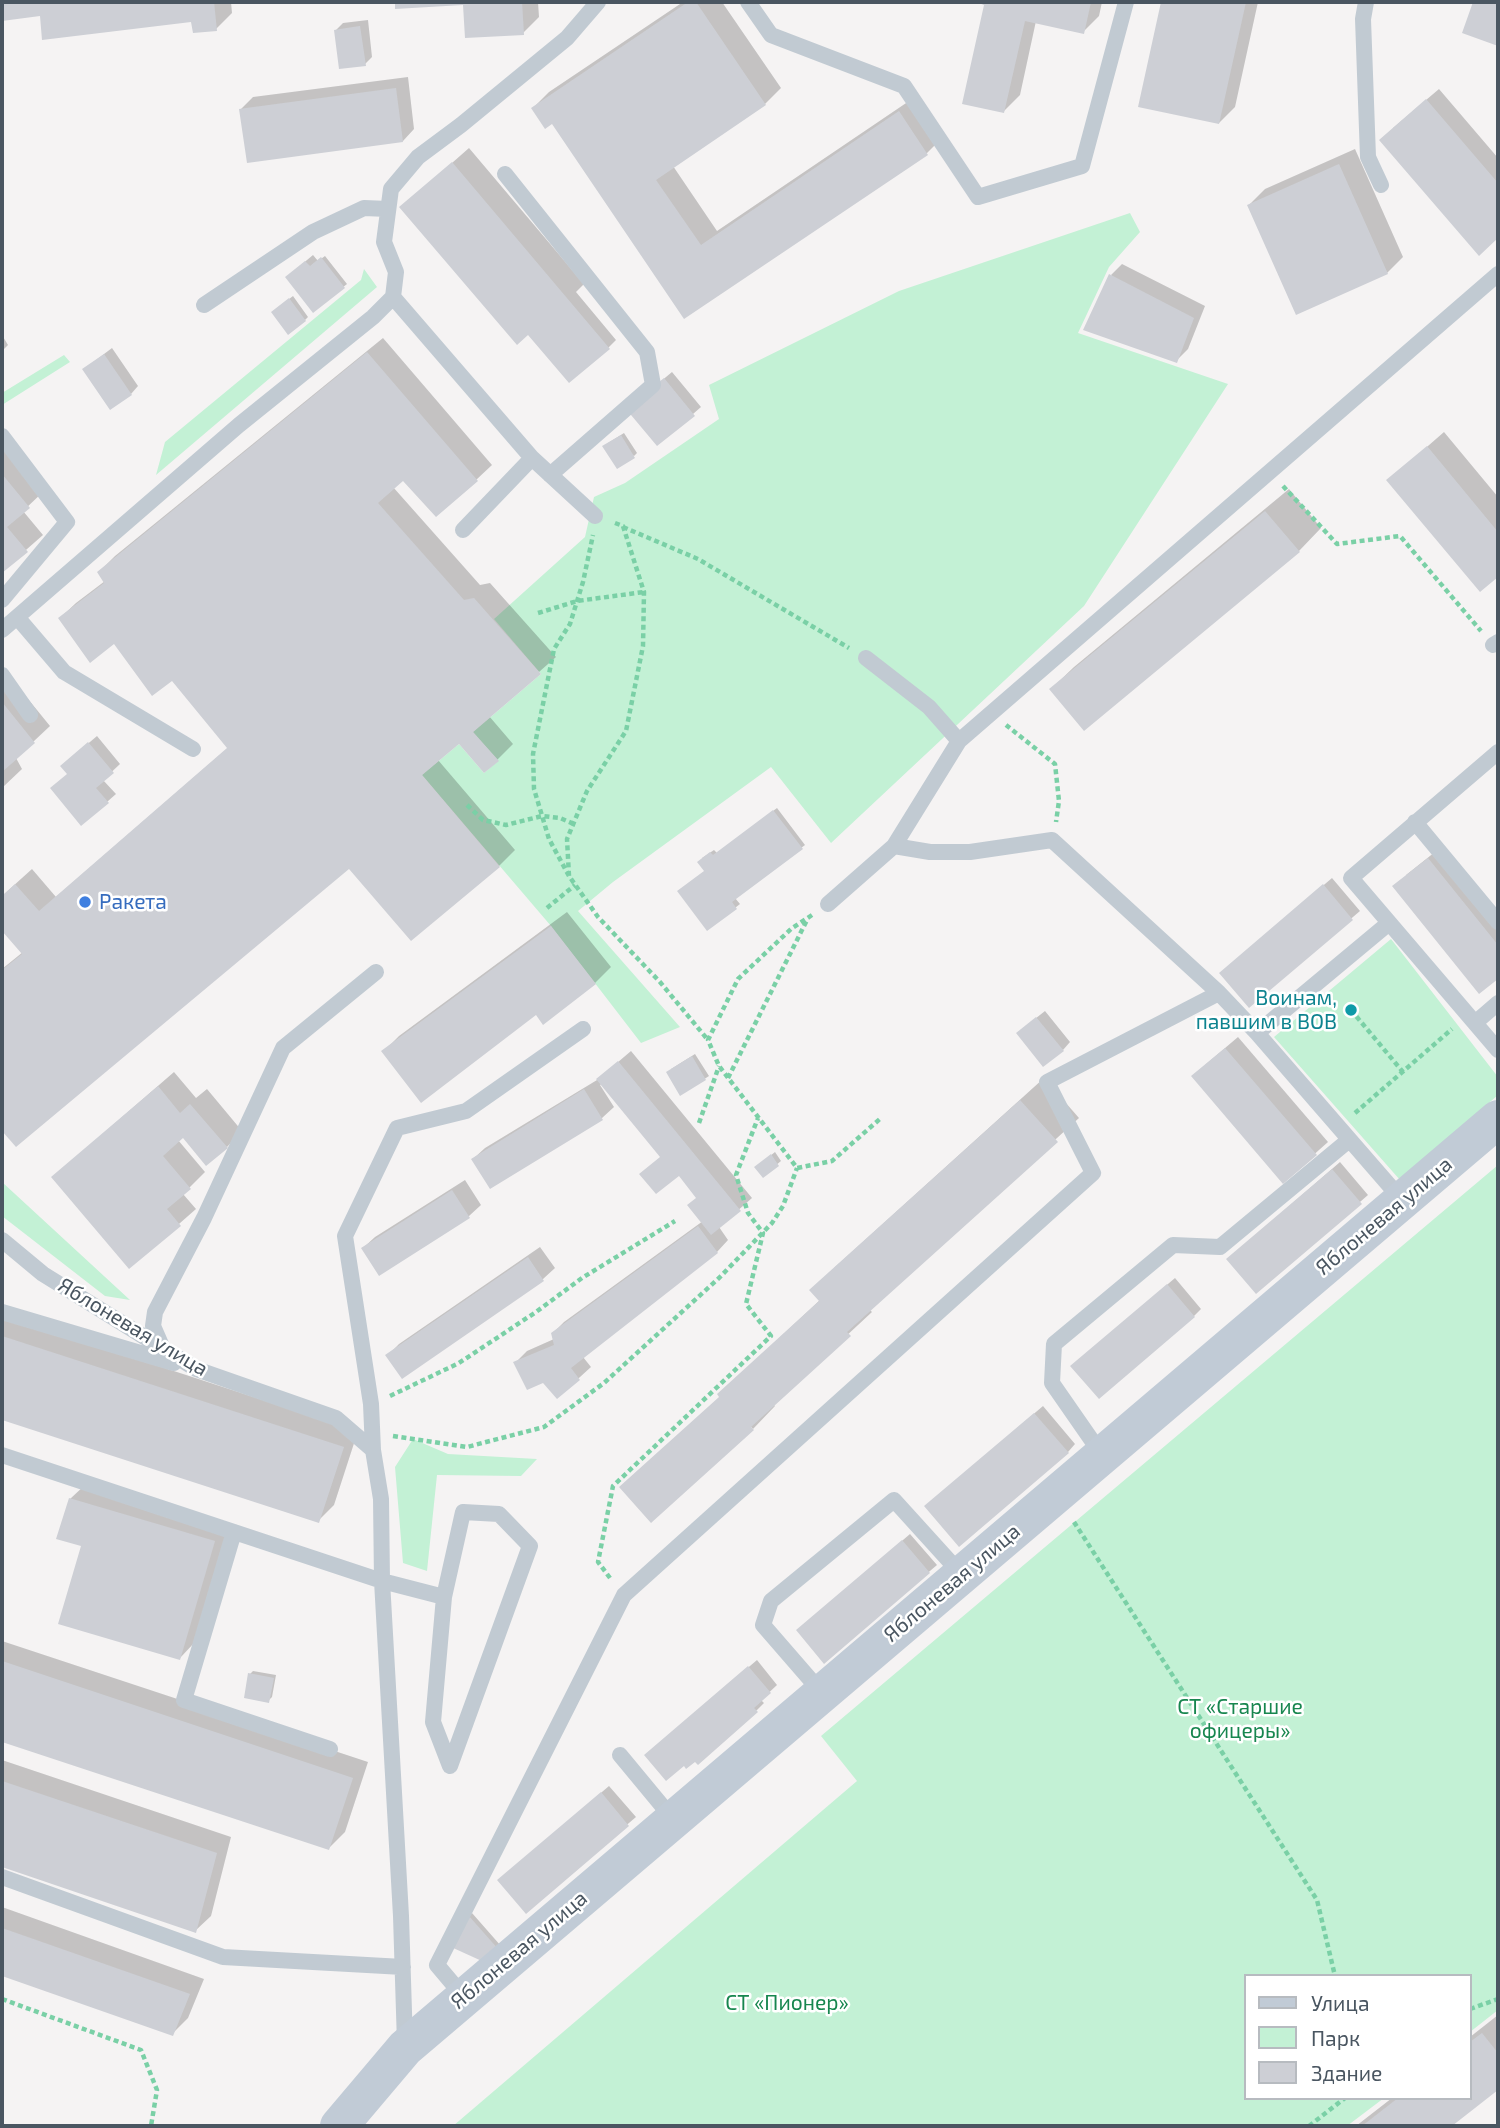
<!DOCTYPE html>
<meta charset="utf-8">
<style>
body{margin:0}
#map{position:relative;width:1500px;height:2128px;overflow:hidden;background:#f5f3f3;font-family:"Exo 2",sans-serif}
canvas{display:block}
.frame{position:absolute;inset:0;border:4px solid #4a5661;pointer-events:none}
.legend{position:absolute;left:1244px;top:1974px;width:228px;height:126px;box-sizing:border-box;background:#fff;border:2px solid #b7bbc0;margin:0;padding:9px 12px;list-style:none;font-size:21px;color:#4a5661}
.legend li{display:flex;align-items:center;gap:14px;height:35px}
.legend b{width:35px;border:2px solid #b7bbc0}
</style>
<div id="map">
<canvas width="1500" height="2128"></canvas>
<div class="frame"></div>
<ul class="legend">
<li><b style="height:9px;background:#c1cbd6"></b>Улица</li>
<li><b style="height:19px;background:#c3f1d5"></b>Парк</li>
<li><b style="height:19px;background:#cdcfd5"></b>Здание</li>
</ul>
</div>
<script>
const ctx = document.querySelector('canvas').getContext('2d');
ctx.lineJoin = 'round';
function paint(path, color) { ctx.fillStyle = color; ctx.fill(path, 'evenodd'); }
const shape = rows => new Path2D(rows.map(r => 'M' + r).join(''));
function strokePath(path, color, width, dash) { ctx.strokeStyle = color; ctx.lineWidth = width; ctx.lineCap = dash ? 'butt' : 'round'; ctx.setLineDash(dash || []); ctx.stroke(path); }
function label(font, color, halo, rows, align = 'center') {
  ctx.font = font + ' "Exo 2",sans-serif'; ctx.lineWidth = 5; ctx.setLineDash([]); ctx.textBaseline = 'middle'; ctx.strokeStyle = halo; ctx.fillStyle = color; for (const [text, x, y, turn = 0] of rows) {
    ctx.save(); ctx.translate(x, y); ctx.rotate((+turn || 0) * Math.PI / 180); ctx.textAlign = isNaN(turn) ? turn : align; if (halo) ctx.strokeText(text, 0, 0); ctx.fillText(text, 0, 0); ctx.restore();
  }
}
paint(shape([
 [1130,213,1140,232,1109,267,1078,333,1228,384,1084,606,831,843,771,767,613,882,578,911,680,1027,641,1043,551,926,422,775,459,744,484,773,498,761,473,732,541,674,494,619,585,537,594,497,625,483,719,419,709,385,899,291],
 [364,269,377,287,156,475,165,442,361,280],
 [64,355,70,362,2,405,2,393],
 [1391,939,1498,1077,1498,1095,1400,1180,1274,1037],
 [1498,1165,1498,2010,1470,2032,1470,1976,1246,1976,1246,2098,1384,2098,1347,2126,453,2126,857,1781,821,1736],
 [2,1182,130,1300,105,1296,2,1216],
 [413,1439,448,1454,537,1459,521,1476,437,1475,427,1571,403,1563,395,1467]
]), '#c3f1d5');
paint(shape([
 [2,2,231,2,232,13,216,29,193,20,41,14,2,19],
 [397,2,538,2,539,17,523,33,465,4,397,7],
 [683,2,722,2,781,88,765,104,673,166,717,231,915,97,942,138,927,153,685,317,553,122,533,108,549,92],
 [979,2,1102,2,1099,16,1083,32,1036,21,1020,95,1004,111,986,3],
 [1163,2,1258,2,1235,107,1219,123,1140,105],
 [368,20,372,57,365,64,336,30,343,23],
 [408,77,414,129,403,141,241,109,253,97],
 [1439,89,1498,158,1498,236,1479,253,1393,128],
 [469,148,584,284,576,292,616,340,608,348,531,335,402,207],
 [1355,149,1403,257,1387,273,1297,313,1249,205,1265,189],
 [313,255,318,261,325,256,347,284,313,311,295,270],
 [1122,264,1205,306,1188,349,1176,361,1111,275],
 [293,296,308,317,305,320,276,309],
 [2,335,8,345,2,351],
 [383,338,492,465,476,480,404,478,393,487,480,585,490,583,556,657,489,716,513,744,497,760,459,742,438,760,515,850,499,866,350,867,16,1145,2,1129,2,969,23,952,2,928,2,896,32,869,56,897,229,747,172,679,114,641,60,618,76,603,105,581,99,572,115,556],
 [112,348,138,386,131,394,84,369],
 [672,372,701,407,693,414,636,402],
 [1444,432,1498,497,1498,575,1480,590,1389,480],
 [624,433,637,453,634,456,608,443],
 [2,439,44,491,23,511,43,535,2,571],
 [1289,489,1321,528,1299,551,1051,689,1074,667],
 [2,667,50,726,16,758,22,769,2,788],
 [97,736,120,764,103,780,116,794,82,824,68,774,70,759],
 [777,808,805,845,735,898,740,904,708,929,706,871,702,858,714,850,717,853],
 [1440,848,1498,919,1498,976,1479,991,1406,875],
 [1332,878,1360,911,1249,1006,1229,966],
 [567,912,611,967,595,983,544,1022,537,1013,384,1051,399,1036],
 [1045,1011,1070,1042,1063,1050,1026,1026],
 [1238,1037,1328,1142,1283,1182,1205,1065],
 [631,1051,752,1198,719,1227,728,1240,717,1252,583,1357,591,1367,558,1397,544,1381,515,1363,527,1351,554,1339,552,1334,564,1322,703,1221,698,1197,602,1084,600,1085,614,1107,602,1118,491,1187,473,1159,485,1148,597,1080],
 [695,1054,709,1076,681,1094,671,1069],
 [174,1072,196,1098,207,1089,242,1131,227,1147,183,1136,178,1140,205,1172,183,1194,196,1209,130,1267,53,1177],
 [1044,1078,1079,1118,869,1309,872,1312,773,1404,775,1406,753,1429,719,1394,820,1300,834,1268],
 [775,1152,781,1161,763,1176,760,1164],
 [1340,1162,1368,1195,1256,1292,1236,1252],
 [465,1180,481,1205,469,1216,379,1274,363,1248,375,1237],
 [540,1247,555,1268,543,1279,402,1376,388,1355,399,1344],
 [1175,1278,1201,1309,1194,1316,1080,1359],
 [2,1315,358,1431,334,1505,318,1521,2,1418],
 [1043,1406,1075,1444,1068,1452,934,1499],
 [86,1484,230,1526,195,1642,180,1658,83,1545,70,1499],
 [910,1534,937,1565,824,1661,806,1623],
 [2,1641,368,1762,345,1832,329,1848,2,1740],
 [757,1660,777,1685,761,1700,764,1703,756,1711,654,1748],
 [253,1671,276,1675,272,1697,268,1701,250,1674],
 [2,1760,231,1837,211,1916,195,1931,2,1866],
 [609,1786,636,1817,526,1911,507,1873],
 [2,1907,204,1979,188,2018,172,2034,2,1974],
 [472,1913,501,1946,484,1960,469,1916],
 [1498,2015,1498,2088,1449,2126,1356,2126,1392,2098,1470,2098,1470,2037]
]), '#0003');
paint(shape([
 [2,2,214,2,217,31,193,33,191,22,42,40,40,16,2,21],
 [395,2,522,2,524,35,465,38,463,5,395,9],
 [688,2,696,2,766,105,656,180,701,245,899,111,928,155,684,319,552,124,545,129,531,108],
 [976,2,1091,2,1084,34,1025,21,1004,113,962,104,984,5],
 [1161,2,1246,2,1219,124,1138,107],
 [1473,2,1498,2,1498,46,1462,33],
 [360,26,366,66,339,69,334,30],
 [396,88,403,142,247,163,239,109],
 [1426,99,1498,183,1498,238,1479,256,1379,140],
 [452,162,610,349,569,383,528,335,517,345,399,207],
 [1339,164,1388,274,1296,315,1247,205],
 [321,257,345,288,313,313,285,277,305,261,310,266],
 [1109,274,1194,318,1177,363,1083,330],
 [289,298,306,321,288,335,271,312],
 [367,352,478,481,436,517,403,481,378,503,464,600,474,598,541,674,473,732,499,761,484,773,459,744,422,775,500,867,411,941,349,869,16,1147,2,1131,2,970,22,954,2,931,2,896,15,884,39,911,227,748,172,681,152,696,114,644,90,663,58,618,104,583,97,572],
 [104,354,132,395,110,410,82,369],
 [664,378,695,416,657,446,626,409],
 [621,435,635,458,617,469,602,446],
 [1427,446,1498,532,1498,577,1480,592,1386,480],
 [2,474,30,508,7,527,28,552,2,573],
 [1265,511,1300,552,1084,731,1049,689],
 [2,702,35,743,2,772],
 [88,742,114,773,96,788,109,803,81,826,50,788,67,774,60,766],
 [773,810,803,849,732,902,737,909,707,931,677,891,704,871,697,862,710,852,713,855],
 [1428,858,1498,945,1498,979,1479,994,1392,886],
 [1323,884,1353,920,1249,1008,1219,973],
 [551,926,596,984,543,1025,536,1015,421,1103,381,1051],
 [1036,1017,1064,1051,1043,1067,1016,1033],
 [1225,1048,1317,1155,1283,1184,1191,1076],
 [692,1056,706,1080,680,1096,666,1072],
 [618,1061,741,1211,711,1235,687,1205,696,1198,679,1176,656,1194,639,1174,660,1157,596,1079],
 [158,1086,180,1113,190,1104,228,1148,206,1166,183,1138,163,1156,191,1189,167,1209,181,1226,129,1269,51,1177],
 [584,1089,603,1120,490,1189,471,1159],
 [1020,1100,1058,1142,847,1332,851,1336,751,1427,754,1430,651,1523,619,1487,719,1397,717,1394,819,1301,809,1290],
 [771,1154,779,1166,763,1178,754,1167],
 [1332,1169,1362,1204,1256,1294,1226,1259],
 [452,1190,470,1218,379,1276,361,1248],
 [698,1226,718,1253,571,1368,580,1380,557,1399,543,1383,527,1390,513,1362,554,1345,551,1333],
 [528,1257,544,1281,402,1379,385,1355],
 [1167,1284,1195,1317,1099,1399,1070,1366],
 [2,1336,344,1447,319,1523,2,1420],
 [1034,1413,1069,1453,959,1547,924,1506],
 [69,1498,215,1541,180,1660,58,1624,81,1546,56,1539],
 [902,1540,930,1573,824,1664,796,1630],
 [2,1661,353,1778,329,1850,2,1742],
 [748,1666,771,1693,754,1708,758,1712,698,1765,695,1762,686,1769,684,1766,666,1781,644,1755],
 [248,1673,274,1678,269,1703,244,1698],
 [2,1781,217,1853,196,1933,2,1867],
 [601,1792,629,1826,526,1914,497,1880],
 [468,1915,499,1950,484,1962,451,1947],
 [2,1928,190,1994,173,2036,2,1976],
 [1482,2033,1498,2053,1498,2090,1452,2126,1362,2126,1398,2098,1470,2098,1470,2042]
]), '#cdcfd5');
strokePath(shape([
 [1283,486,1337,544,1400,536,1481,631],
 [615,523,623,526,644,592,643,646,626,731,587,791,567,839,569,876,598,917,660,982,708,1040],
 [623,527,698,559,849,648],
 [538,613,577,601,644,592],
 [1006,725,1055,764,1059,801,1056,822],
 [467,805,483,820,506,825,542,816,560,818,574,824],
 [569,876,549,839,534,789,533,754,554,649,570,624,583,582,593,535],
 [547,908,575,885],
 [812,915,791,929,738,979,708,1040,719,1066,797,1168,832,1161,881,1118],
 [1351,1010,1403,1072],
 [728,1078,807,920],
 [1355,1113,1452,1029],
 [699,1123,719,1066],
 [390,1396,459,1363,536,1312,582,1278,675,1221],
 [393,1436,467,1447,544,1427,604,1383,719,1278,772,1223,783,1206,797,1168],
 [1074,1522,1317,1900,1335,1976],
 [610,1578,598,1562,613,1486,771,1336,746,1304,763,1233,748,1213,736,1175,758,1118],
 [2,1999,141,2050,157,2090,151,2126],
 [1470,2009,1498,1999],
 [1309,2126,1345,2098]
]), '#7ad0a6', 4.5, [5, 3.5]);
strokePath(shape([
 [748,2,771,35,904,86,978,197,1082,166,1126,2],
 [1366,2,1363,19,1368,157,1381,185],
 [505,174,647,352,653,385,550,475],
 [393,297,532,458,463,530],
 [204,305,313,232,364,208,388,209],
 [2,436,67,522,2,600],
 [532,458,595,516],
 [17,617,64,672,193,749],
 [2,630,239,425,373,317,393,297,396,272,384,242,391,189,418,157,461,125,567,38,598,2],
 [1493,645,1498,642],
 [866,658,929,707,959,741],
 [2,675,30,715],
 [1498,752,1351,878,1498,1050],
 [1415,822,1498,922],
 [894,846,959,741,1498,274],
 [828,904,894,846,930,852,970,852,1052,840,1219,993,1257,1033,1402,1200],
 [1476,1022,1498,1003],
 [1257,1033,1389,923],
 [2,1240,43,1274,196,1369,336,1418,373,1450,381,1499,382,1581,401,1916,405,2044],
 [2,1312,174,1363],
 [163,1349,153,1326,155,1312,204,1218,283,1048,376,972],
 [373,1450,371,1404,345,1236,397,1128,466,1111,583,1029],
 [2,1455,382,1581,444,1597],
 [1102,1455,1052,1383,1054,1344,1173,1245,1220,1247,1349,1140],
 [463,1512,499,1514,530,1546,450,1766,433,1722,444,1597,463,1512],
 [234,1532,184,1700,330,1749],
 [822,1693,763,1625,771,1601,894,1500,962,1575],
 [620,1755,673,1819],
 [2,1877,223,1957,403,1967],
 [464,1997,437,1965,624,1595,1093,1173,1047,1082,1219,993]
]), '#c1cad2', 16);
strokePath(shape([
 [339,2126,405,2048,1498,1119]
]), '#c1cbd6', 38);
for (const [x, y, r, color] of [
 [85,902,7,"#3f7fe0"],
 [1351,1010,7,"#0f9aa8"]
]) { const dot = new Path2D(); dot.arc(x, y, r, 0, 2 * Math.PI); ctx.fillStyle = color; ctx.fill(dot); strokePath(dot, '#fff', 2.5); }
label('21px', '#366cbe', '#fff', [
 ["Ракета",99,902]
], 'left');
label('21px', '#0d838f', '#fff', [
 ["Воинам,",1337,998],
 ["павшим в ВОВ",1337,1022]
], 'right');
label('21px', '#4a5661', '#fff', [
 ["Яблоневая улица",1384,1216,-40],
 ["Яблоневая улица",133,1327,31],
 ["Яблоневая улица",952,1583,-40],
 ["Яблоневая улица",519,1950,-40]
]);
label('21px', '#17864f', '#fff', [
 ["СТ «Старшие",1240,1707],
 ["офицеры»",1240,1731],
 ["СТ «Пионер»",787,2003]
]);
</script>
